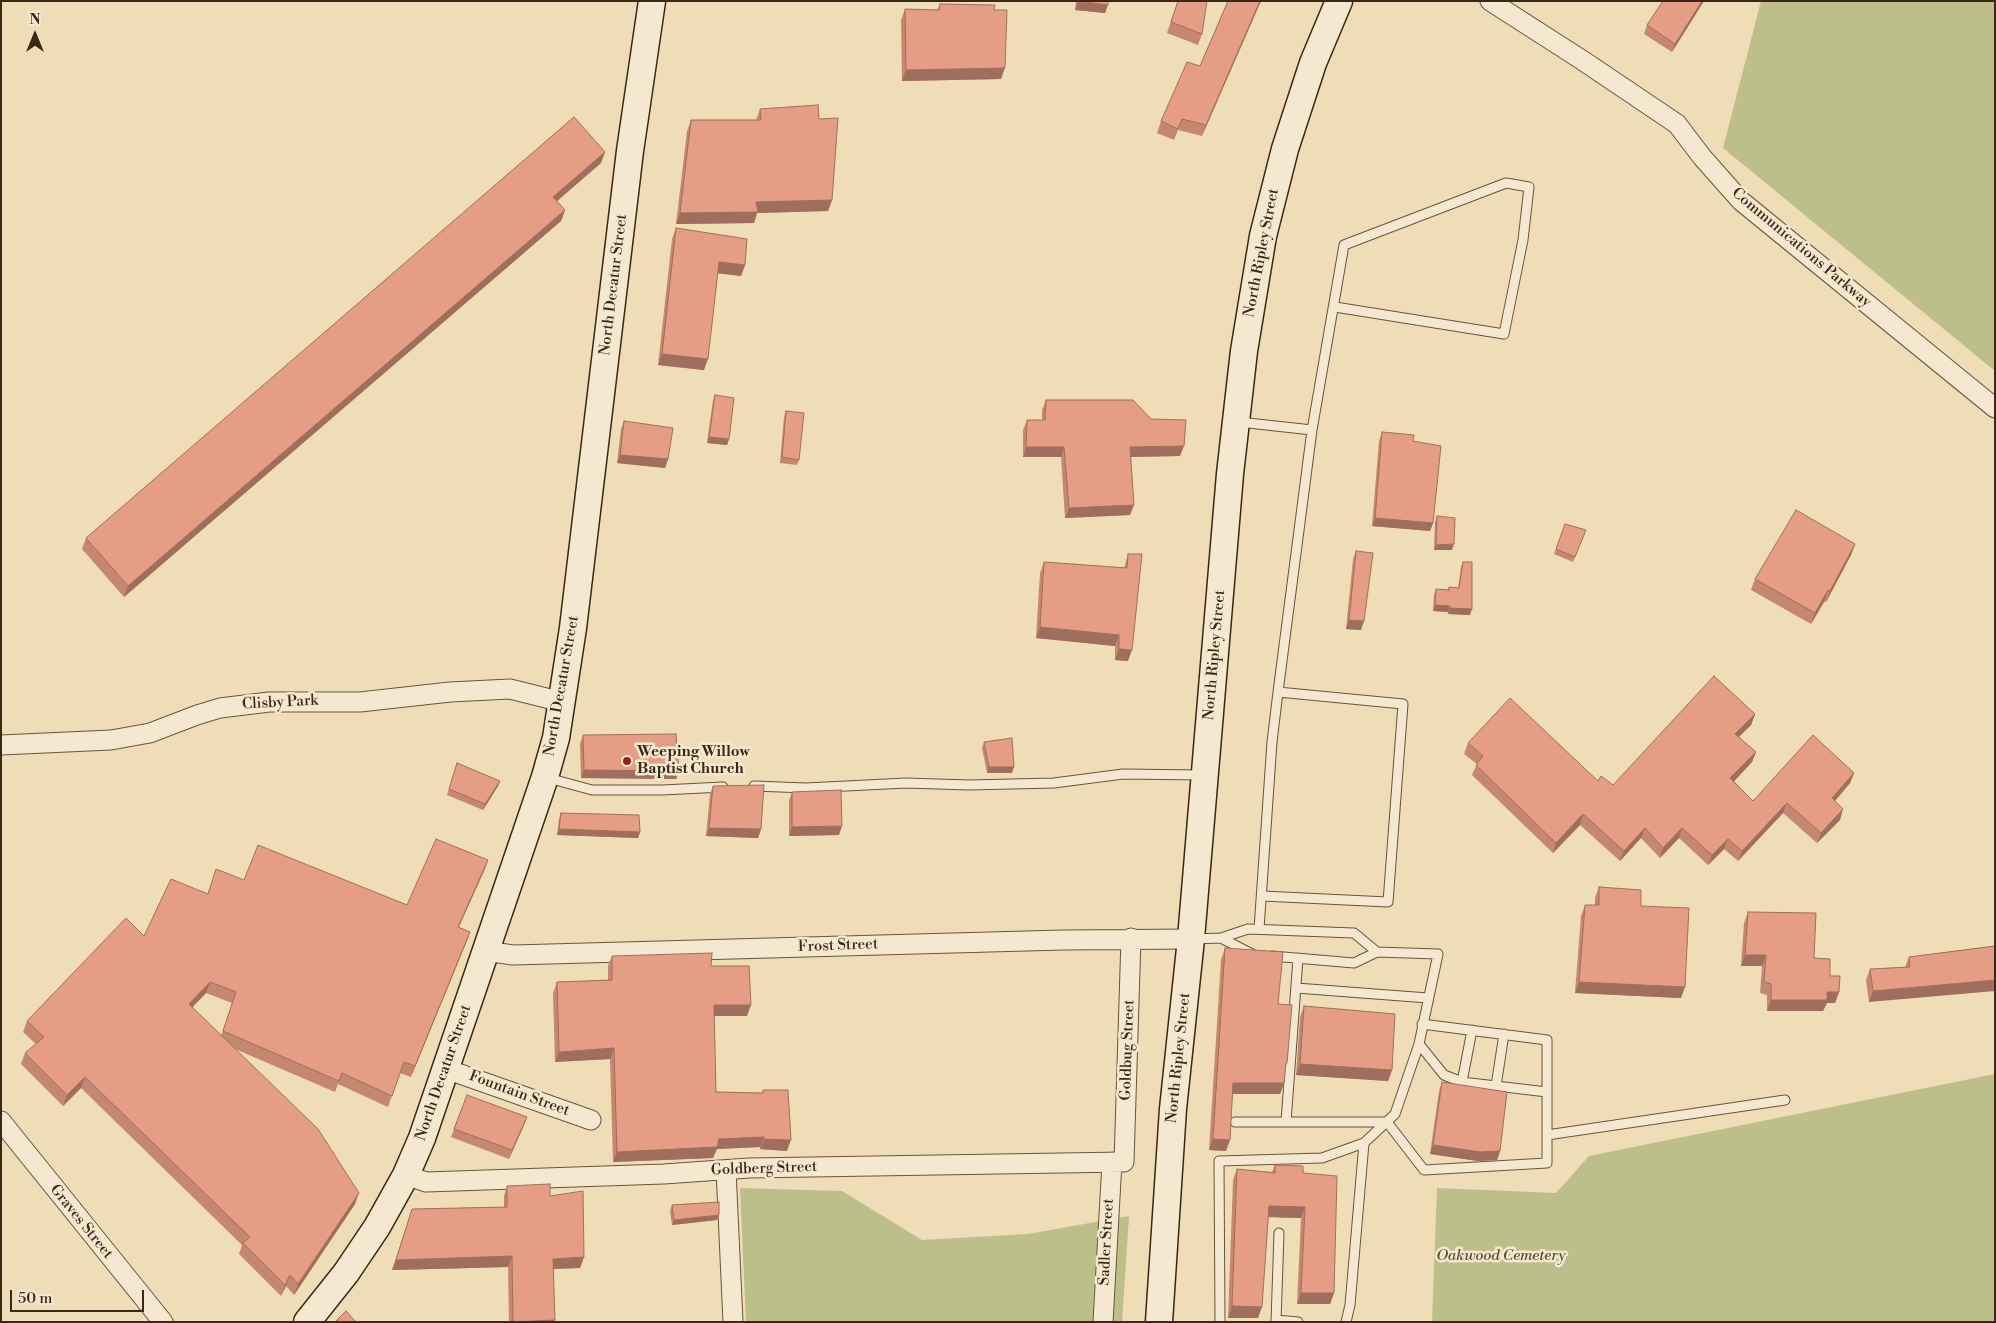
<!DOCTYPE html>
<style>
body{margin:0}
#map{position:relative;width:1996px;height:1323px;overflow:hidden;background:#eeddb7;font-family:"Libre Bodoni",serif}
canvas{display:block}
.frame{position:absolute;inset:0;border:2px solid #3a2814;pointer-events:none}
.north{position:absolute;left:10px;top:10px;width:50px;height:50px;-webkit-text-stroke:4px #f4e9d0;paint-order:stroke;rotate:0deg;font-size:14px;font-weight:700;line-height:20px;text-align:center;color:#3a2814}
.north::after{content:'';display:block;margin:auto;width:18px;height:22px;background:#3a2814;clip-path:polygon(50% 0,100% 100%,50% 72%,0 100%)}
.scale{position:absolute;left:10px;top:1290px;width:134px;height:22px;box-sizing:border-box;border:2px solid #3a2814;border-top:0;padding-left:6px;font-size:15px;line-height:18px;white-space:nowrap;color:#3a2814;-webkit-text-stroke:4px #f4e9d0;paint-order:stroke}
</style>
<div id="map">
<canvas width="1996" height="1323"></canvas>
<div class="frame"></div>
<div class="north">N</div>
<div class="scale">50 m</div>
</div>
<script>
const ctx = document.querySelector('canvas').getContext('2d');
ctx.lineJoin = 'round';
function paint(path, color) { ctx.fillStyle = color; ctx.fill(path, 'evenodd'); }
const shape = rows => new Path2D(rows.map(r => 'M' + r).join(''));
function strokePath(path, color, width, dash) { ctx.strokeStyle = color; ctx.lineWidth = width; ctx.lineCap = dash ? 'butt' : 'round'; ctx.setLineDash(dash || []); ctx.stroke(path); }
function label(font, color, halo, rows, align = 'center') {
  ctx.font = font + ' "Libre Bodoni",serif'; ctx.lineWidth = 5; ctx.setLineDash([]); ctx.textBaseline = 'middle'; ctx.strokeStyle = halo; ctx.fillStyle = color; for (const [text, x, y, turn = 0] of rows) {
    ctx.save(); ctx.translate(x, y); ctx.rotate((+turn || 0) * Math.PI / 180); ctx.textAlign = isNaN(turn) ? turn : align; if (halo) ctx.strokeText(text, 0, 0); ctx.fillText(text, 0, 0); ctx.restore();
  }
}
paint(shape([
 [1761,1,1995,1,1995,371,1723,148],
 [1995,1074,1995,1322,1432,1322,1437,1188,1556,1193,1589,1156],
 [740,1188,842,1191,922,1240,1028,1234,1129,1216,1122,1322,746,1322]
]), '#bdbf8b');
const lane = shape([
 [1239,422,1312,430,1278,692,1272,742,1259,929],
 [1312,430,1344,245,1506,183,1529,187,1523,240,1504,334,1335,307],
 [548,778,592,790,662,790,723,787],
 [754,786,806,788,906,783,969,785,1054,783,1123,774,1202,775],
 [1262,896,1388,902,1403,704,1278,692],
 [1221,938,1252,954],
 [1193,939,1221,938,1248,929,1354,933,1377,952,1354,963,1272,956],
 [1296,988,1428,998],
 [1419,1044,1444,1075,1462,1082,1547,1092],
 [1462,1082,1472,1030],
 [1496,1086,1504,1034],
 [1235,1122,1387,1122,1424,1170,1547,1163,1547,1040,1422,1024],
 [1286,1122,1298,958],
 [1547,1135,1785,1100],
 [1276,1320,1298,1322],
 [1220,1322,1219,1161,1322,1158,1364,1143,1395,1114,1419,1044,1438,954,1377,952],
 [1276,1322,1279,1233],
 [1346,1322,1350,1305,1364,1143]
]);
const street = shape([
 [1490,1,1582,60,1677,124,1702,157,1741,201,1995,408],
 [1,745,111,740,150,733,197,715,220,708,269,702,360,702,450,692,510,689,562,702],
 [485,951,513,955,1063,940,1191,939],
 [446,1069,591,1120],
 [1,1121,163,1322],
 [726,1170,733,1322],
 [406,1175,426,1182,664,1174,749,1168,1124,1162,1131,938],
 [1103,1322,1112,1162]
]);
const secondary = shape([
 [307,1322,346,1273,377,1227,406,1175,422,1138,545,777,556,738,573,628,630,151,652,1],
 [1159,1322,1173,1109,1191,939,1230,474,1244,351,1263,236,1285,149,1313,63,1339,1]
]);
strokePath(lane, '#67553d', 11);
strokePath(street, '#67553d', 21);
strokePath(secondary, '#3a2814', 29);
strokePath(lane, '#f4e9d0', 9);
strokePath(street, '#f4e9d0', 19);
strokePath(secondary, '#f4e9d0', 26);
paint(shape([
 [1076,1,1108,1,1105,13,1075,10],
 [1178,1,1202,34,1198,45,1167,33],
 [1228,1,1261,1,1202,136,1178,130,1174,140,1157,133,1161,121,1200,66],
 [1663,1,1704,1,1672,52,1644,34,1647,25],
 [940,4,994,10,1001,79,902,81,901,20,905,9,937,10],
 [760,109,819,119,832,200,828,211,757,213,754,223,676,224,687,131,691,120,756,120],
 [605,152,601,163,557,201,565,210,561,221,124,597,82,549,86,538],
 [676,228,745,265,741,276,718,273,704,370,658,365,672,239],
 [715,395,729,439,727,445,707,443,713,400],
 [1046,400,1180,456,1130,457,1130,515,1065,518,1061,457,1023,457,1023,430,1027,420,1042,420,1042,410],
 [786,411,799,460,797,465,780,463,784,417],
 [624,421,668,459,665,468,617,463,621,429],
 [1382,432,1413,441,1433,523,1430,531,1372,526,1379,441],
 [1437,516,1452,550,1434,550,1435,522],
 [1565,524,1586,530,1573,562,1554,554],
 [1855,544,1851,555,1826,602,1824,602,1811,624,1751,590,1755,579],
 [1356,551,1361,630,1346,629,1353,559],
 [1128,554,1128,661,1115,660,1115,646,1036,638,1040,573,1044,562,1124,568],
 [1463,562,1470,615,1448,614,1448,612,1433,611,1434,595,1436,589,1448,590,1449,587,1458,588,1461,567],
 [1755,714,1751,725,1739,737,1756,752,1752,762,1734,781,1753,801,1854,773,1850,783,1835,801,1840,820,1817,843,1783,813,1738,861,1724,849,1708,865,1679,838,1660,858,1641,838,1620,861,1580,825,1553,853,1472,775,1477,764,1464,754,1468,743,1613,785],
 [583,735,679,771,676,779,581,778,580,744],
 [984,742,1012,773,987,773,982,748],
 [457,763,500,781,498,786,483,810,447,795],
 [713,786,761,829,758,838,706,836,710,794],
 [792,792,839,835,789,836,789,801],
 [561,813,640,832,638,838,557,835,559,819],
 [488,860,484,871,458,927,470,932,466,943,411,1077,400,1073,388,1107,338,1084,335,1092,235,1049,355,1204,294,1295,286,1286,281,1296,239,1254,242,1245,81,1088,63,1106,21,1064,25,1053,36,1044,23,1032,27,1021,144,936,208,894,244,880,407,905],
 [206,993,232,1003,221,1036,192,1007],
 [1599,887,1641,906,1681,998,1575,993,1581,916,1585,905,1595,905,1595,898],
 [1748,912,1814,958,1830,976,1839,992,1835,1003,1827,1003,1823,1011,1767,1011,1767,995,1760,993,1762,966,1741,966,1744,923],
 [1995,946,1869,1002,1866,980,1870,969,1905,967,1909,957],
 [1225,948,1278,1004,1287,1063,1285,1069,1284,1083,1280,1094,1233,1094,1226,1151,1209,1150,1221,960],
 [612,956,711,966,747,1016,714,1016,716,1092,762,1093,763,1090,787,1151,760,1149,760,1147,717,1149,713,1158,613,1162,610,1059,555,1062,553,993,557,982,608,980,608,966],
 [1304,1006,1392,1070,1388,1081,1296,1075,1300,1017],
 [1442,1082,1500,1151,1497,1160,1478,1161,1430,1154,1439,1091],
 [467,1095,524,1125,509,1159,451,1137],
 [1275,1165,1303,1173,1334,1293,1330,1304,1297,1304,1301,1218,1268,1217,1258,1318,1228,1318,1233,1180,1237,1169,1272,1172],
 [507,1186,550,1196,584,1257,580,1268,553,1269,554,1322,509,1322,508,1267,392,1270,412,1209,504,1207,504,1196],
 [672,1205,717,1220,672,1225,670,1211]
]), '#c58772');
paint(shape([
 [1260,1,1261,1,1202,136,1206,125],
 [1702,1,1704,1,1672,52,1675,44],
 [1078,2,1108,5,1105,13,1075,10],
 [1005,68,1001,79,902,81,906,70],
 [605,152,601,163,549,208,553,197],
 [832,200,828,211,757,213,754,223,676,224,680,213,756,202],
 [565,210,561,221,124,597,128,586],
 [719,262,745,265,741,276,715,273],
 [662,354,708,359,704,370,658,365],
 [709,437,729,439,727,445,707,443],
 [1184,446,1180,456,1126,457,1130,447],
 [1026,447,1064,447,1061,457,1023,457],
 [620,455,668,459,665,468,617,463],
 [1134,505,1130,515,1065,518,1069,508],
 [1375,518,1433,523,1430,531,1372,526],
 [1454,544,1452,550,1434,550,1436,545],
 [1855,544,1851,555,1826,602,1830,591],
 [1828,590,1824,602,1811,624,1815,613],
 [1435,605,1450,606,1448,612,1433,611],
 [1450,608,1472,609,1470,615,1448,614],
 [1349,620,1364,621,1361,630,1346,629],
 [1040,627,1119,635,1115,646,1036,638],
 [1119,649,1132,650,1128,661,1115,660],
 [1755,714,1751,725,1731,744,1735,734],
 [1756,752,1752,762,1727,789,1730,778],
 [989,767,1014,767,1012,773,987,773],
 [584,770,679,771,676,779,581,778],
 [1854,773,1850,783,1828,809,1832,798],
 [500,781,498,786,483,810,485,804],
 [1787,803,1783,813,1738,861,1742,851],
 [1843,809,1840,820,1817,843,1821,833],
 [1583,814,1580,825,1553,853,1556,843],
 [842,826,839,835,789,836,792,827],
 [709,828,761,829,758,838,706,836],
 [1645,828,1641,838,1620,861,1624,851],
 [1682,828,1679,838,1660,858,1663,848],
 [559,829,640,832,638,838,557,835],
 [1728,839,1724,849,1708,865,1712,855],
 [488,860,484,871,454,938,458,927],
 [470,932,466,943,411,1077,415,1066],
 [1745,955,1766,955,1762,966,1741,966],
 [1995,980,1995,991,1869,1002,1873,991],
 [210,982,206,993,185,1015,189,1004],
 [1579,982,1685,987,1681,998,1575,993],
 [1827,992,1839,992,1835,1003,1827,1003,1823,1011,1767,1011,1771,1000],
 [714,1005,751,1005,747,1016,710,1016],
 [614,1048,610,1059,555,1062,559,1052],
 [1300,1064,1392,1070,1388,1081,1296,1075],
 [85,1077,81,1088,63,1106,67,1095],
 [1233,1083,1284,1083,1280,1094,1229,1094],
 [527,1117,524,1125,509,1159,512,1150],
 [764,1137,760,1147,717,1149,713,1158,613,1162,617,1152,719,1139],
 [764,1139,791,1140,787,1151,760,1149],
 [1213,1139,1230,1140,1226,1151,1209,1150],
 [1433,1145,1500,1151,1497,1160,1478,1161,1430,1154],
 [359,1193,355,1204,294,1295,298,1284],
 [1269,1206,1305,1207,1301,1218,1265,1217],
 [719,1215,717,1220,672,1225,674,1220],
 [512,1256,508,1267,392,1270,396,1260],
 [584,1257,580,1268,549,1269,553,1259],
 [290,1275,286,1286,281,1296,285,1285],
 [1301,1293,1334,1293,1330,1304,1297,1304],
 [1232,1306,1262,1307,1258,1318,1228,1318],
 [555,1320,554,1322,517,1322]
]), '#a06e5d');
const building = shape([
 [1078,1,1108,1,1108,5,1078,1],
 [1178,1,1207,1,1202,34,1171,22,1178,1],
 [1228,1,1260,1,1206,125,1182,119,1178,129,1161,121,1187,62,1200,66,1228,1],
 [1663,1,1702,1,1675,44,1647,25,1663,1],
 [940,4,995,5,994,10,1007,10,1005,68,906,70,905,9,939,10,940,4],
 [818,105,819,119,838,118,832,200,756,202,758,212,680,213,691,120,761,120,760,109,818,105],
 [574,117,605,152,553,197,565,210,128,586,86,538,574,117],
 [676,228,747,239,745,265,719,262,708,359,662,354,676,228],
 [715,395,734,398,729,439,709,437,715,395],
 [1046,400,1133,400,1151,419,1186,420,1184,446,1130,447,1134,505,1069,508,1064,447,1026,447,1027,420,1045,420,1046,400],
 [786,411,804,413,799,460,782,457,786,411],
 [624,421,673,428,668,459,620,455,624,421],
 [1382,432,1414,435,1413,441,1441,446,1433,523,1375,518,1382,432],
 [1796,510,1855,544,1830,591,1828,590,1815,613,1755,579,1796,510],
 [1437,516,1455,518,1454,544,1436,545,1437,516],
 [1565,524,1586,530,1575,557,1556,549,1565,524],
 [1356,551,1373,553,1364,621,1349,620,1356,551],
 [1128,554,1142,554,1132,650,1119,649,1119,635,1040,627,1044,562,1127,568,1128,554],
 [1463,562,1472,562,1472,609,1450,608,1450,606,1435,605,1436,589,1449,590,1449,587,1459,588,1463,562],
 [1714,676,1755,714,1735,734,1756,752,1730,778,1753,801,1813,735,1854,773,1832,798,1843,809,1821,833,1787,803,1742,851,1728,839,1712,855,1682,828,1663,848,1645,828,1624,851,1583,814,1556,843,1476,765,1483,756,1468,743,1510,698,1598,781,1601,776,1613,785,1714,676],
 [676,734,679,771,584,770,583,735,676,734],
 [1012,738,1014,767,989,767,984,742,1012,738],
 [457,763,500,781,485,804,449,789,457,763],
 [764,785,761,829,709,828,713,786,764,785],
 [841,790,842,826,792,827,792,792,841,790],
 [561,813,639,815,640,832,559,829,561,813],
 [436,839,488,860,458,927,470,932,415,1066,404,1062,392,1096,342,1073,339,1081,223,1031,236,992,210,982,189,1004,318,1129,359,1193,298,1284,290,1275,285,1285,243,1243,250,1237,85,1077,67,1095,25,1053,44,1037,27,1021,126,918,144,936,171,879,208,894,216,869,244,880,258,845,407,905,436,839],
 [1599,887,1641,890,1641,906,1689,908,1685,987,1579,982,1585,905,1599,905,1599,887],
 [1748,912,1816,913,1814,958,1830,959,1830,976,1840,976,1839,992,1827,992,1827,1000,1771,1000,1771,984,1764,982,1766,955,1745,955,1748,912],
 [1995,946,1995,980,1873,991,1870,969,1910,967,1909,957,1995,946],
 [1225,948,1283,952,1278,1004,1292,1005,1287,1063,1286,1063,1284,1083,1233,1083,1230,1140,1213,1139,1225,948],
 [712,953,711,966,749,966,751,1005,714,1005,716,1092,763,1093,763,1090,788,1090,791,1140,764,1139,764,1137,719,1139,717,1147,617,1152,614,1048,559,1052,557,982,612,980,612,956,712,953],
 [1304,1006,1395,1014,1392,1070,1300,1064,1304,1006],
 [1442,1082,1507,1092,1500,1151,1481,1152,1433,1145,1442,1082],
 [467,1095,527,1117,512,1150,454,1129,467,1095],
 [1275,1165,1303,1166,1303,1173,1337,1176,1334,1293,1301,1293,1305,1207,1269,1206,1262,1307,1232,1306,1237,1169,1275,1173,1275,1165],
 [550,1184,550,1196,583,1191,584,1257,553,1259,555,1320,513,1322,512,1256,396,1260,412,1209,507,1207,507,1186,550,1184],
 [719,1202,719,1215,674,1220,672,1205,719,1202],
 [346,1311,356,1322,335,1322,346,1311]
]);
paint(building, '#e59d85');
strokePath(building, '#a06e5d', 1);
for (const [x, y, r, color] of [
 [627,761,5,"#8f2418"]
]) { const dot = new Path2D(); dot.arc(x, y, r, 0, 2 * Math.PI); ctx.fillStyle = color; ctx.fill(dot); strokePath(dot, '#f4e9d0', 2); }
label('15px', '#3a2814', '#f4e9d0', [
 ["Communications Parkway",1801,248,40],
 ["North Ripley Street",1262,253,-79],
 ["North Decatur Street",614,285,-83],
 ["North Ripley Street",1215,655,-85],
 ["North Decatur Street",562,686,-80],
 ["Clisby Park",280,703,-3],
 ["Frost Street",838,946,-2],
 ["Goldbug Street",1128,1050,-88],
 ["North Ripley Street",1179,1058,-84],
 ["North Decatur Street",444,1073,-71],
 ["Fountain Street",519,1094,20],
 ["Goldberg Street",764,1169,-2],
 ["Graves Street",81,1222,51],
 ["Sadler Street",1107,1242,-87]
]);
label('bold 15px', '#3a2814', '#f4e9d0', [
 ["Weeping Willow",637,752],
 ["Baptist Church",637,769]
], 'left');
label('italic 15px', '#5b4e32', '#f4e9d0', [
 ["Oakwood Cemetery",1501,1256]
]);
</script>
